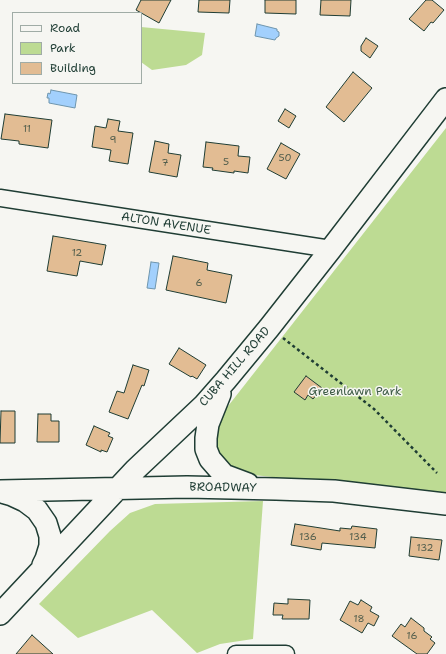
<!DOCTYPE html>
<style>
body{margin:0}
#map{position:relative;width:446px;height:654px;overflow:hidden;background:#f6f6f2;font-family:"Shantell Sans",sans-serif}
canvas{display:block}
.legend{position:absolute;left:12px;top:12px;width:130px;height:72px;box-sizing:border-box;background:#f6f6f2;border:1px solid #a0aca6;margin:0;padding:5px 7px;list-style:none;font-size:12px;color:#1f3d34}
.legend li{display:flex;align-items:center;gap:8px;height:20px}
.legend b{width:20px;border:1px solid #a0aca6}
</style>
<div id="map">
<canvas width="446" height="654"></canvas>
<ul class="legend">
<li><b style="height:5px;background:#f6f6f2"></b>Road</li>
<li><b style="height:11px;background:#bddb93"></b>Park</li>
<li><b style="height:11px;background:#e2bc93"></b>Building</li>
</ul>
</div>
<script>
const ctx = document.querySelector('canvas').getContext('2d');
ctx.lineJoin = 'round';
function paint(path, color) { ctx.fillStyle = color; ctx.fill(path, 'evenodd'); }
const shape = rows => new Path2D(rows.map(r => 'M' + r).join(''));
function strokePath(path, color, width, dash) { ctx.strokeStyle = color; ctx.lineWidth = width; ctx.lineCap = dash ? 'butt' : 'round'; ctx.setLineDash(dash || []); ctx.stroke(path); }
function label(font, color, halo, rows, align = 'center') {
  ctx.font = font + ' "Shantell Sans",sans-serif'; ctx.lineWidth = 3; ctx.setLineDash([]); ctx.textBaseline = 'middle'; ctx.strokeStyle = halo; ctx.fillStyle = color; for (const [text, x, y, turn = 0] of rows) {
    ctx.save(); ctx.translate(x, y); ctx.rotate((+turn || 0) * Math.PI / 180); ctx.textAlign = isNaN(turn) ? turn : align; if (halo) ctx.strokeText(text, 0, 0); ctx.fillText(text, 0, 0); ctx.restore();
  }
}
paint(shape([
 [141,27,205,33,202,55,186,65,152,70,141,62],
 [446,128,446,495,234,473,213,453,214,424],
 [263,501,253,639,220,644,197,653,152,610,78,638,39,604,110,531,130,513,155,504]
]), '#bddb93');
const water = shape([
 [257,24,277,29,277,31,279,32,279,36,276,38,275,40,255,36,257,24],
 [51,90,77,95,75,108,49,103,49,98,47,98,48,93,50,94,51,90],
 [151,262,159,263,155,289,147,288,151,262]
]);
paint(water, '#a2d0fd');
strokePath(water, '#6e95ad', 1);
const building = shape([
 [141,0,171,0,159,23,136,10,141,0],
 [199,0,230,0,229,13,198,12,199,0],
 [265,0,296,0,296,14,265,13,265,0],
 [321,0,351,0,350,16,320,15,321,0],
 [426,0,432,0,444,10,433,23,431,22,424,31,409,19,426,0],
 [366,38,378,46,370,58,361,51,361,46,366,38],
 [353,72,372,88,344,122,326,107,353,72],
 [285,109,296,116,289,128,278,121,285,109],
 [5,114,52,120,48,148,19,144,19,141,1,139,5,114],
 [108,119,120,121,118,131,133,133,128,164,109,161,111,150,92,147,95,126,106,128,108,119],
 [155,141,169,144,168,153,181,155,177,177,149,172,155,141],
 [206,142,239,146,238,156,250,157,248,173,234,171,234,173,212,170,213,168,203,167,206,142],
 [281,143,300,154,286,179,267,169,281,143],
 [53,236,106,245,102,265,80,261,77,276,47,271,53,236],
 [173,256,208,263,207,270,232,275,226,303,166,290,173,256],
 [179,348,206,365,197,379,192,376,191,377,169,364,179,348],
 [133,365,149,370,144,386,142,385,128,419,109,412,117,391,124,393,133,365],
 [306,376,322,388,313,399,308,395,305,400,294,392,306,376],
 [1,411,15,411,15,443,0,443,1,411],
 [38,414,51,414,51,421,59,421,59,442,37,442,38,414],
 [94,426,110,433,108,436,113,438,107,452,101,450,101,452,86,445,94,426],
 [295,524,340,531,340,528,351,529,352,526,377,529,375,548,322,543,321,550,291,545,295,524],
 [411,537,442,540,439,560,409,556,411,537],
 [288,599,310,600,309,619,282,619,283,615,273,615,274,603,288,604,288,599],
 [361,600,372,607,370,611,379,616,374,626,368,623,362,633,340,620,350,601,358,605,361,600],
 [411,618,424,628,424,631,432,637,430,639,435,643,427,654,417,654,392,636,401,624,405,627,411,618],
 [32,635,53,654,16,654,32,635]
]);
paint(building, '#e2bc93');
strokePath(building, '#1f3d34', 1);
const minor = shape([
 [0,198,331,249],
 [236,654,286,654]
]);
const major = shape([
 [220,394,208,424,206,438,206,449,210,459,224,475,248,484],
 [0,491,187,487,276,489,334,491,446,504],
 [5,493,12,495,25,501,37,510,46,523,50,536,50,546,46,559,43,565],
 [0,614,135,470,204,405,226,380,269,328,331,249,446,99]
]);
strokePath(minor, '#1f3d34', 19);
strokePath(major, '#1f3d34', 24);
strokePath(shape([
 [283,338,374,409,437,473]
]), '#1f3d34', 2.5, [3, 3]);
strokePath(minor, '#f6f6f2', 16);
strokePath(major, '#f6f6f2', 21);
label('10px', '#505d4c', null, [
 ["11",27,129],
 ["9",113,140],
 ["50",285,158],
 ["5",226,162],
 ["7",165,163],
 ["12",77,253],
 ["6",199,283],
 ["136",308,537],
 ["134",358,537],
 ["132",425,548],
 ["18",359,619],
 ["16",412,636]
]);
label('12px', '#1f3d34', '#f6f6f2', [
 ["ALTON AVENUE",166,224,9],
 ["CUBA HILL ROAD",235,367,-49],
 ["BROADWAY",223,488,1]
]);
label('12px', '#3f5d47', '#f6f6f2', [
 ["Greenlawn Park",355,392]
]);
</script>
